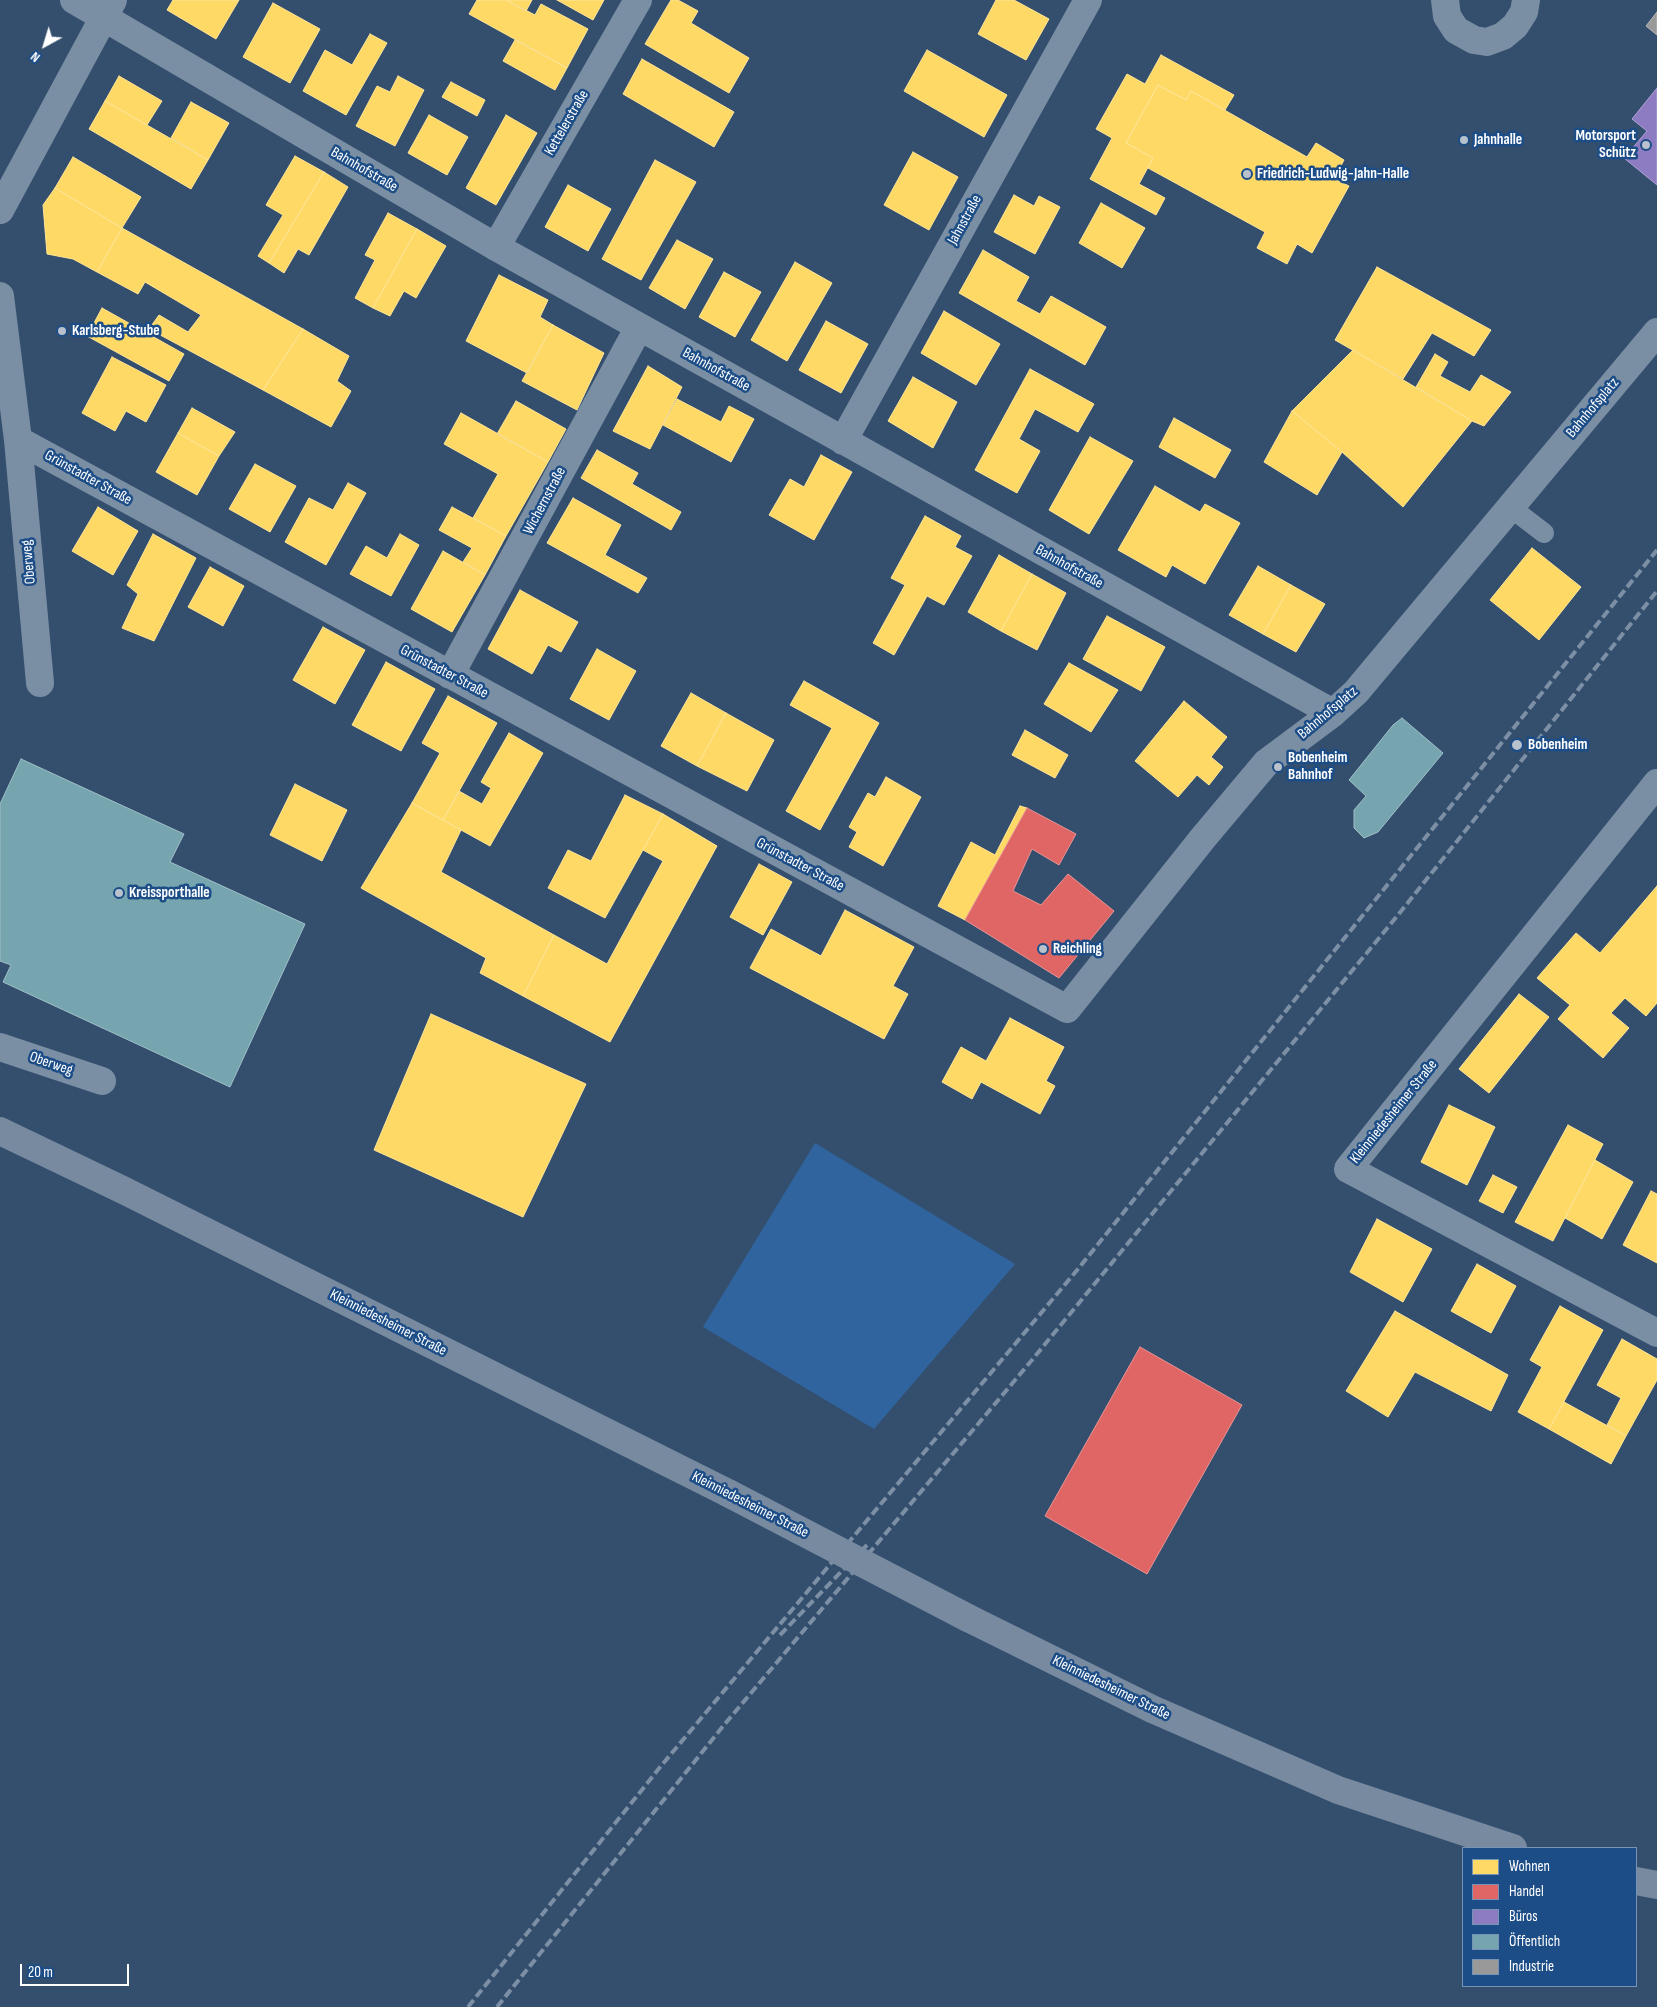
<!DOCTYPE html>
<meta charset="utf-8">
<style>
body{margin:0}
#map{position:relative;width:1657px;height:2007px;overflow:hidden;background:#344f6e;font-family:"Sofia Sans Condensed",sans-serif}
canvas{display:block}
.legend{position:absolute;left:1462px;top:1847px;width:175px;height:140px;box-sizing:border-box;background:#1c4d87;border:1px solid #7794b7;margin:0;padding:6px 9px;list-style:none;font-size:15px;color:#fff}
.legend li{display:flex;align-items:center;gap:10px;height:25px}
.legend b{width:25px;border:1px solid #7794b7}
.north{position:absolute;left:20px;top:20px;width:50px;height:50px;-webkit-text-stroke:4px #1c4d87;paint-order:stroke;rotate:219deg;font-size:14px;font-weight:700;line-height:20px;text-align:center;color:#fff}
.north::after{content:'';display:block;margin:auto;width:18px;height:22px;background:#fff;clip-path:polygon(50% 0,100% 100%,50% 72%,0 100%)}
.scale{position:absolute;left:20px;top:1964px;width:109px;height:22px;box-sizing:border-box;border:2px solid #fff;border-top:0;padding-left:6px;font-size:15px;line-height:18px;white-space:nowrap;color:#fff;-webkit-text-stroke:4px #1c4d87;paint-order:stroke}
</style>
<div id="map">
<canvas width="1657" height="2007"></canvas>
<ul class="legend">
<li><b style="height:14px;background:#ffd966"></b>Wohnen</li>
<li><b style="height:14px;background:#e06666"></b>Handel</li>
<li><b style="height:14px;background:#8e7cc3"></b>Büros</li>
<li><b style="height:14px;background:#76a5af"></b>Öffentlich</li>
<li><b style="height:14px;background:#999"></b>Industrie</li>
</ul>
<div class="north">N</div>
<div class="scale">20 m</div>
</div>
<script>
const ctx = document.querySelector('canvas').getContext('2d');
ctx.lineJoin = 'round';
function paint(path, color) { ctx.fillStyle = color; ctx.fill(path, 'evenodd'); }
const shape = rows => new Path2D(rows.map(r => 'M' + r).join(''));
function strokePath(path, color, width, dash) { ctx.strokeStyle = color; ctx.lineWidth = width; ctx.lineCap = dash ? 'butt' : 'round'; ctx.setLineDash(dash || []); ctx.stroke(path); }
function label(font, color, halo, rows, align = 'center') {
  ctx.font = font + ' "Sofia Sans Condensed",sans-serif'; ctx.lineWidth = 5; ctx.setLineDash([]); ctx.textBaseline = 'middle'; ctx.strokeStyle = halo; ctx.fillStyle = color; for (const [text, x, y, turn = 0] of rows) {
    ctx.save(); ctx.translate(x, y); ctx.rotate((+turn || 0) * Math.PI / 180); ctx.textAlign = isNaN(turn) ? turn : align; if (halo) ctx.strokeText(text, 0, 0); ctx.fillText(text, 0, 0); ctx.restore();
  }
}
paint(shape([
 [815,1143,1015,1264,874,1429,703,1327]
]), '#30649e');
const homes = shape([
 [173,0,239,0,216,39,167,10,173,0],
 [477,0,506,0,535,15,541,4,588,29,567,68,469,14,477,0],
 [506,0,532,0,526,11,506,0],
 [557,0,604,0,593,20,557,0],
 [671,0,678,0,698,11,691,23,749,58,729,93,645,44,671,0],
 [996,0,1014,0,1049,19,1026,60,978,34,996,0],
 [273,3,320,29,290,83,243,57,273,3],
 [370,34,387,43,346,115,303,91,325,50,352,65,370,34],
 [515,40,567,68,555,90,503,61,515,40],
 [927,50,1007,95,984,137,904,91,927,50],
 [1161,55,1234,95,1225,110,1191,91,1186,100,1158,85,1126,143,1153,158,1139,184,1165,198,1156,215,1090,179,1112,138,1096,129,1127,74,1145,84,1161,55],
 [642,59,734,112,714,147,623,94,642,59],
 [119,76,162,101,147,125,105,101,119,76],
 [398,76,424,90,395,146,356,126,377,86,390,92,398,76],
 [451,82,485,100,477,116,442,97,451,82],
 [1158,85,1186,100,1191,91,1307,157,1316,143,1344,160,1334,179,1349,186,1312,253,1297,244,1287,264,1257,248,1265,232,1148,168,1153,158,1126,143,1158,85],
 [105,101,208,160,191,189,89,129,105,101],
 [191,102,229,123,208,160,171,138,191,102],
 [429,115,468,137,447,175,408,153,429,115],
 [506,115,537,133,496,205,466,188,506,115],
 [913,152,958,177,929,230,884,205,913,152],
 [295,156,324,172,269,263,258,256,283,215,266,205,295,156],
 [73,157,141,197,122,228,55,188,73,157],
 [655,160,696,182,641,280,602,259,655,160],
 [324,172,348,187,309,255,298,249,284,273,269,263,324,172],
 [568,185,611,209,588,251,545,227,568,185],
 [55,188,122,228,97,272,73,259,47,254,43,205,55,188],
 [1014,195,1034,206,1039,196,1060,207,1035,254,994,232,1014,195],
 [1101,203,1145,228,1122,268,1079,243,1101,203],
 [388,213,417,229,373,308,355,298,375,260,365,255,388,213],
 [122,228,303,329,263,390,149,329,159,315,188,332,201,315,145,282,138,294,97,272,122,228],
 [417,229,446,246,416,298,404,291,390,316,373,308,417,229],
 [677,240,713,259,685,309,649,288,677,240],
 [983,250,1029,277,1016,301,1040,314,1051,296,1106,327,1085,365,959,293,983,250],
 [795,262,832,283,787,361,751,340,795,262],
 [1377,267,1491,330,1474,356,1432,333,1403,379,1335,340,1377,267],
 [724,272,761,292,735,337,699,317,724,272],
 [499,275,548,300,540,317,553,325,527,373,466,341,499,275],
 [102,308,184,354,169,381,87,336,102,308],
 [944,311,1000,344,976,385,921,353,944,311],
 [826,321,868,344,841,393,799,370,826,321],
 [553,325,604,353,577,410,522,381,553,325],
 [303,329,349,356,337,381,351,391,331,427,263,390,303,329],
 [1353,350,1472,421,1403,507,1342,452,1292,411,1353,350],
 [1435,354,1448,362,1440,376,1470,392,1481,375,1511,392,1484,426,1472,421,1416,387,1435,354],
 [112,357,166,385,146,422,126,411,115,431,82,413,112,357],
 [648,366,682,387,650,449,613,431,648,366],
 [1030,369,1094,404,1078,432,1035,409,1019,439,1040,451,1017,493,975,470,1030,369],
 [913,377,957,402,933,448,888,421,913,377],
 [677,399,721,422,729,406,754,419,731,462,663,425,677,399],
 [516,401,566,429,548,462,497,434,516,401],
 [192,408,235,432,219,456,178,433,192,408],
 [1292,411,1342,452,1317,495,1264,462,1292,411],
 [461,413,548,462,506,536,473,518,498,474,444,444,461,413],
 [1174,418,1231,450,1215,478,1159,447,1174,418],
 [178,433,219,456,197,495,156,472,178,433],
 [1090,437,1133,461,1089,534,1049,510,1090,437],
 [597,450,638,473,632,484,681,512,671,530,581,478,597,450],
 [821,455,852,472,814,540,769,515,790,479,804,487,821,455],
 [255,464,296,486,270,532,229,509,255,464],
 [348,483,366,493,326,565,285,542,309,498,333,510,348,483],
 [1155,486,1200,512,1205,504,1240,523,1205,584,1172,565,1166,577,1118,550,1155,486],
 [573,498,621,525,605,555,647,578,638,593,547,543,573,498],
 [98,507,138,531,113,575,72,551,98,507],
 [452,507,506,536,485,575,463,562,472,548,439,530,452,507],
 [925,516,961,536,955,547,972,556,944,605,927,596,894,655,873,643,905,585,891,578,925,516],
 [153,534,196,558,154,641,122,628,138,594,127,585,153,534],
 [400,534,419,545,391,596,350,574,366,546,387,558,400,534],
 [1532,548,1581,587,1539,640,1490,600,1532,548],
 [443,551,485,575,452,632,411,609,443,551],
 [999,555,1032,574,1001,631,968,612,999,555],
 [1258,566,1291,585,1263,634,1229,615,1258,566],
 [210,567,244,586,223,626,188,607,210,567],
 [1032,574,1066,593,1037,650,1001,631,1032,574],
 [1291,585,1325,604,1296,652,1263,634,1291,585],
 [520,590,578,622,561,652,548,645,532,674,488,649,520,590],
 [1107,616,1165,647,1141,691,1083,659,1107,616],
 [323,627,365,650,335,704,293,680,323,627],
 [597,649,636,671,609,720,570,699,597,649],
 [386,662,435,689,401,751,352,725,386,662],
 [1069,663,1118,690,1091,732,1044,704,1069,663],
 [804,681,879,723,820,830,786,811,832,728,790,705,804,681],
 [691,693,726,713,697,766,661,746,691,693],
 [448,696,497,723,443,820,412,803,440,753,422,743,448,696],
 [1184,701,1227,737,1211,757,1223,767,1209,785,1197,775,1178,797,1135,761,1184,701],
 [726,713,774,740,747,791,697,766,726,713],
 [1025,730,1068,755,1055,778,1012,755,1025,730],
 [509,733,543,753,490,846,443,820,459,791,482,804,491,788,481,782,509,733],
 [886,777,921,797,883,866,849,847,857,832,849,827,868,793,875,797,886,777],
 [295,784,347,810,322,861,270,835,295,784],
 [625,795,663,814,605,918,548,888,568,850,591,861,625,795],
 [412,803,461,830,441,872,554,935,523,996,480,973,486,958,361,888,412,803],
 [1020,806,1027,808,965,920,938,906,971,842,995,855,1020,806],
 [663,814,717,846,610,1042,523,996,554,935,607,964,663,861,643,850,663,814],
 [759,864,792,882,763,935,730,917,759,864],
 [1657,886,1657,1003,1646,1016,1625,998,1611,1013,1629,1028,1603,1058,1558,1019,1570,1005,1537,978,1576,933,1600,953,1657,886],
 [845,910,914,947,893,986,908,994,884,1039,750,968,771,929,821,956,845,910],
 [1519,994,1549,1017,1489,1093,1459,1069,1519,994],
 [431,1014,586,1084,523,1217,374,1150,431,1014],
 [1010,1018,1064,1047,1046,1081,1055,1086,1040,1114,981,1082,972,1099,942,1082,961,1047,986,1061,1010,1018],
 [1449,1105,1495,1127,1467,1185,1421,1162,1449,1105],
 [1568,1125,1603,1144,1553,1241,1515,1222,1568,1125],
 [1595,1160,1633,1182,1602,1239,1565,1218,1595,1160],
 [1493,1175,1517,1187,1503,1213,1479,1201,1493,1175],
 [1651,1191,1657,1194,1657,1263,1623,1245,1651,1191],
 [1377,1219,1432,1249,1403,1302,1350,1272,1377,1219],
 [1477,1264,1516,1286,1491,1333,1451,1311,1477,1264],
 [1560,1306,1603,1330,1549,1429,1518,1412,1542,1367,1530,1360,1560,1306],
 [1395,1311,1508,1375,1491,1411,1415,1372,1388,1417,1346,1391,1395,1311],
 [1622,1339,1657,1359,1657,1380,1626,1436,1607,1425,1621,1398,1597,1385,1622,1339],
 [1564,1402,1626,1436,1611,1464,1549,1429,1564,1402]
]);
paint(homes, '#ffd966');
strokePath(homes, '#ffe494', 1);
const shops = shape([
 [1027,808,1076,834,1059,865,1032,849,1013,891,1041,905,1068,874,1114,911,1059,978,965,920,1027,808],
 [1140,1347,1242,1405,1147,1574,1045,1516,1140,1347]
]);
paint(shops, '#e06666');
strokePath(shops, '#e99494', 1);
const offices = shape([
 [1657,88,1657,185,1624,158,1647,131,1632,119,1657,88]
]);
paint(offices, '#8e7cc3');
strokePath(offices, '#b0a3d5', 1);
const public = shape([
 [1402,718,1443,753,1378,832,1364,838,1354,828,1354,810,1366,796,1349,780,1393,725,1402,718],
 [21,759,184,834,170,862,305,924,230,1087,3,982,11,965,0,961,0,804,21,759]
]);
paint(public, '#76a5af');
strokePath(public, '#9fc0c7', 1);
const industry = shape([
 [1657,12,1657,35,1646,26,1657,12]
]);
paint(industry, '#999');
strokePath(industry, '#b8b8b8', 1);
strokePath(shape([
 [1510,507,1544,533]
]), '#7b8fa4', 20);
strokePath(shape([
 [74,0,496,247,1333,713],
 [1445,0,1447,16,1456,30,1474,40,1487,42,1503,36,1515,26,1524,12,1526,0],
 [0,210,113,0],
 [496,247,638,0],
 [0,296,18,440,1067,1009,1203,838,1266,763,1333,713,1356,692,1657,332],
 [18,440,40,683],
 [843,441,1088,0],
 [450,675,639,327],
 [1657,783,1348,1169,1657,1333],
 [0,1047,102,1081]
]), '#7b8fa4', 28);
strokePath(shape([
 [0,1131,123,1190,728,1493],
 [968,1618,1152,1709,1338,1790,1513,1848],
 [1636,1881,1657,1885]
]), '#778aa0', 28);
strokePath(shape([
 [780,1635,867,1545],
 [468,2007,661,1766,1078,1269,1657,550],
 [497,2007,724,1725,1032,1360,1398,915,1657,591]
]), '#7c8fa4', 4, [9, 4]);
strokePath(shape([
 [728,1493,968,1618]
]), '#778aa0', 28);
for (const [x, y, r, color] of [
 [1464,140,5,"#b8c1cc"],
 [1646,145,5,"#b8c1cc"],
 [1247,174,5,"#b8c1cc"],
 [62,331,5,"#b8c1cc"],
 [1517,745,6,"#b8c1cc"],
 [1278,767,5,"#b8c1cc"],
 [119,893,5,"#b8c1cc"],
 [1043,949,5,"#b8c1cc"]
]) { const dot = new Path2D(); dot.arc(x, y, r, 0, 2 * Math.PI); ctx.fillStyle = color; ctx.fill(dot); strokePath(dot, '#1c4d87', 2); }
label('15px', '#fff', '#1c4d87', [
 ["Kettelerstraße",567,123,-60],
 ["Bahnhofstraße",364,170,30],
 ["Jahnstraße",965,220,-61],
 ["Bahnhofstraße",716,370,29],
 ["Bahnhofsplatz",1593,408,-50],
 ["Grünstadter Straße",88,478,29],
 ["Wichernstraße",545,501,-62],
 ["Oberweg",29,562,-95],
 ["Bahnhofstraße",1069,567,29],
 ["Grünstadter Straße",444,672,28],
 ["Bahnhofsplatz",1328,713,-40],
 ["Grünstadter Straße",800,865,28],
 ["Oberweg",51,1064,19],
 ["Kleinniedesheimer Straße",1394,1112,-51],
 ["Kleinniedesheimer Straße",388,1323,27],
 ["Kleinniedesheimer Straße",750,1505,27],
 ["Kleinniedesheimer Straße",1111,1688,26]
]);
label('bold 15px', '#fff', '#1c4d87', [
 ["Motorsport",1636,136,"right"],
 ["Schütz",1636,153,"right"],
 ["Jahnhalle",1474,140],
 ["Friedrich-Ludwig-Jahn-Halle",1257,174],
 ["Karlsberg-Stube",72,331],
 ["Bobenheim",1528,745],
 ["Bobenheim",1288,758],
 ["Bahnhof",1288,775],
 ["Kreissporthalle",129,893],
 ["Reichling",1053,949]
], 'left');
</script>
